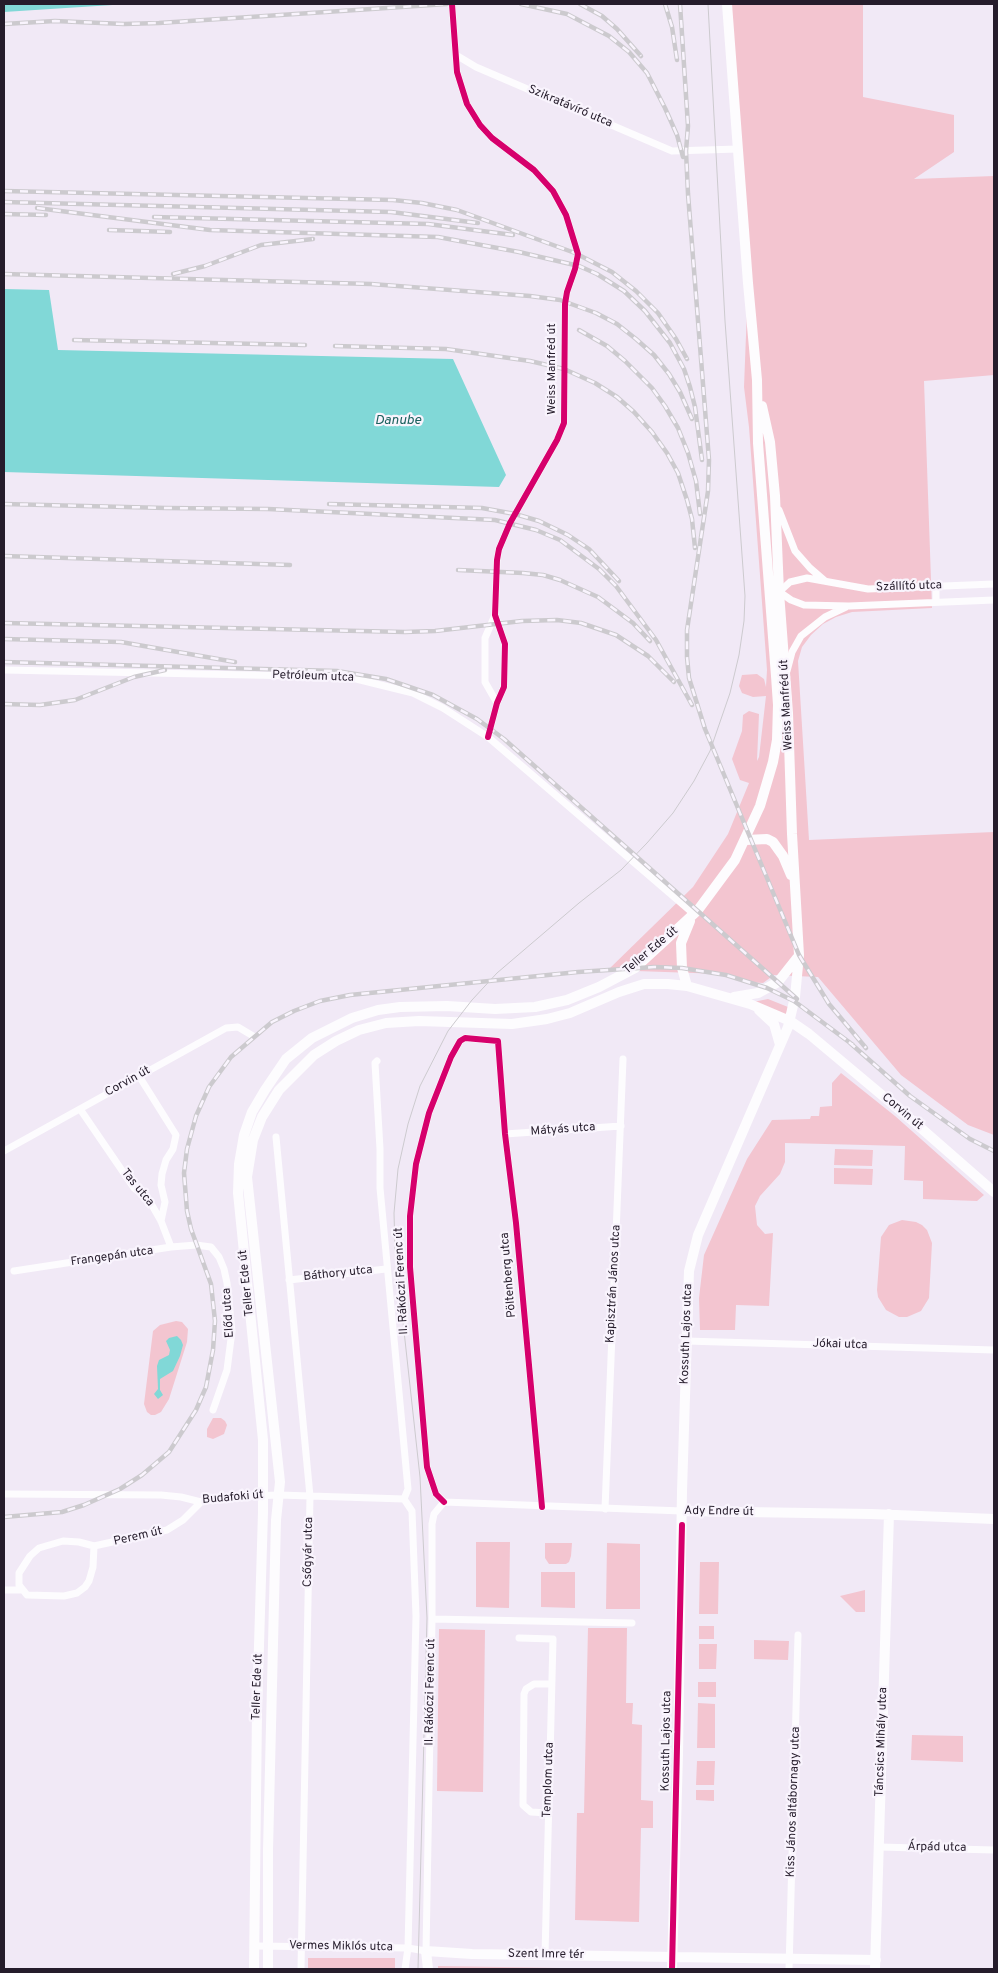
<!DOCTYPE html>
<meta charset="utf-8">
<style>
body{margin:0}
#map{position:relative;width:998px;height:1973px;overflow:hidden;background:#f1e9f6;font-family:Overpass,sans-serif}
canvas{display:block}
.frame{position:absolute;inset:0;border:5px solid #251c2b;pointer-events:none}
</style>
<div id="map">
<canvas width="998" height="1973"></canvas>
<div class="frame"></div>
</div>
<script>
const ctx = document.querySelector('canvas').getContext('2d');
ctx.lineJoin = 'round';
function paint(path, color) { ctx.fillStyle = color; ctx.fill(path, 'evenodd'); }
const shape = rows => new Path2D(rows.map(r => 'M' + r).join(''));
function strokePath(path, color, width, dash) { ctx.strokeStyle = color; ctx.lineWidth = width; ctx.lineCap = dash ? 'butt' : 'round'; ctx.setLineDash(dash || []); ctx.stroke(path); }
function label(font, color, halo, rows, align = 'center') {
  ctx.font = font + ' Overpass,sans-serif'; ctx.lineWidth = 4.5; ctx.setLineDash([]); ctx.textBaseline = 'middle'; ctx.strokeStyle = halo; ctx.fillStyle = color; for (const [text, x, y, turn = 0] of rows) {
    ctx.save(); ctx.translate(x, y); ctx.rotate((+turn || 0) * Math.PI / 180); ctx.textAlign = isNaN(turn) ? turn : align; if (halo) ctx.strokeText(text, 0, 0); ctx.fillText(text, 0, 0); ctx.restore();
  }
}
paint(shape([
 [727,4,863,4,863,97,954,115,954,152,914,179,994,176,994,375,924,381,932,608,852,612,836,617,823,624,811,635,802,647,798,661,809,840,994,832,994,1135,968,1125,901,1075,818,977,774,975,763,983,749,982,722,974,608,970,693,887,728,834,749,783,740,780,732,759,742,731,743,715,749,711,759,714,757,761,759,757,766,696,753,697,742,693,739,686,742,675,757,674,764,679,766,687,767,670,749,427,744,387,748,283],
 [768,999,788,1007,786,1017,753,1002],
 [841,1073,895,1116,984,1195,977,1201,923,1199,923,1181,904,1180,905,1146,785,1143,785,1162,780,1174,760,1196,755,1206,757,1225,765,1234,773,1233,769,1306,736,1305,735,1330,700,1330,699,1298,704,1255,747,1159,772,1120,810,1119,811,1116,819,1116,820,1107,832,1106,832,1083],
 [835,1149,873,1150,872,1166,834,1165],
 [834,1168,873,1169,872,1185,834,1184],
 [902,1220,916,1222,922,1225,927,1230,932,1243,929,1298,921,1311,907,1317,899,1317,886,1310,878,1297,877,1290,881,1237,889,1225],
 [176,1321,182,1322,188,1329,187,1342,169,1399,161,1412,155,1415,151,1415,147,1412,144,1404,153,1331,160,1325],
 [213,1418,221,1418,225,1421,227,1425,224,1434,213,1439,207,1437,207,1429],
 [476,1542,510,1542,509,1608,476,1607],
 [545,1543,572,1543,571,1556,569,1562,566,1564,549,1564,545,1558],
 [607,1543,640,1544,640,1609,606,1609],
 [700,1562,719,1562,718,1614,699,1614],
 [541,1572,575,1572,575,1608,541,1607],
 [865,1590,865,1612,856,1612,840,1596],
 [699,1626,714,1626,714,1639,699,1639],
 [588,1628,627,1628,626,1703,633,1703,632,1724,642,1725,641,1800,653,1801,653,1828,641,1828,639,1922,575,1920,577,1813,584,1813],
 [439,1629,485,1630,483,1792,437,1791],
 [754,1640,789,1641,788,1660,754,1659],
 [699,1644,717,1644,716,1669,699,1669],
 [698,1682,716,1682,716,1697,698,1697],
 [698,1703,715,1704,715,1748,697,1748],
 [912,1735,963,1736,963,1762,911,1760],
 [697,1761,715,1761,714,1785,696,1785],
 [696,1790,714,1790,714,1801,696,1800],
 [308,1958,395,1958,395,1969,308,1969],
 [438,1966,623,1969,438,1969]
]), '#f3c5d0');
paint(shape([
 [4,4,128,4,4,12],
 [4,289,49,290,58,350,453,359,506,475,499,487,4,472],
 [177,1336,181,1340,183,1345,180,1356,173,1371,160,1379,160,1390,163,1395,158,1399,154,1394,158,1389,157,1366,159,1360,169,1355,170,1350,166,1341,169,1338]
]), '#81d8d7');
strokePath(shape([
 [452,4,457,72,467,104,480,125,492,138,534,170,553,191,566,215,578,254,575,269,567,292,565,304,564,423,557,440,510,523,499,549,497,560,495,615,505,644,504,687,497,703,488,737],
 [456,55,476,67,672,151,738,149],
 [779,510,795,551,810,568,825,581],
 [936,587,936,602],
 [778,591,791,600,804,605,849,606,994,600],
 [778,593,790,582,807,578,868,589,994,584],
 [495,615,485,638,485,682,497,703],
 [4,670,348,677,413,693,443,708,488,737,694,914],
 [787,671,792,652,801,636,825,617,846,607],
 [377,1061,375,1063,380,1149,380,1188,408,1489,404,1499],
 [139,1076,176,1135,173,1149,166,1160,162,1174,161,1185,165,1202,161,1221],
 [80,1109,134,1188,149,1200,161,1221,171,1247],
 [505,1134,621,1126],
 [276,1137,310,1496,301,1969],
 [4,1151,226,1028,238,1027,253,1036],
 [14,1271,171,1247,196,1245,211,1247,219,1257,224,1269,227,1283,232,1331,227,1370,213,1410],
 [289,1280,386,1269],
 [686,1341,994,1350],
 [4,1494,161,1495,181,1497,201,1502,223,1497,279,1495,404,1499],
 [404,1499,412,1511,416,1616,408,1948,405,1969],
 [444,1502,436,1494,427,1467,410,1267,410,1216,416,1164,429,1113,451,1057,460,1041,465,1038,498,1041,505,1134,516,1223,542,1507],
 [444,1502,682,1511],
 [605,1509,623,1059],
 [94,1546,93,1567,89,1581,85,1587,77,1593,64,1596,27,1595,19,1585,19,1573,30,1556,39,1548,63,1541,79,1542,94,1546,167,1530,183,1520,201,1502],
 [4,1590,22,1590],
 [432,1619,632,1623],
 [519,1638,553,1639,545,1955],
 [548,1813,531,1812,523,1805,524,1694,526,1689,534,1684,551,1684],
 [879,1847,994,1850],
 [255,1946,408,1948,426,1951,432,1619,432,1524,434,1514,444,1502],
 [789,1969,798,1635]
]), '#fdfcfe', 7);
strokePath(shape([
 [746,840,767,839,773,842,783,856,791,875],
 [687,986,682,968,681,943,690,921],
 [734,997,758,993,778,982,797,958],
 [759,1010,774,1024,780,1045],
 [682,1511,871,1514,994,1519],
 [254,1969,257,1712,263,1512,263,1440,238,1193,239,1164,244,1135,252,1112,265,1090,286,1059,312,1038,352,1018,378,1010,400,1007,447,1006,495,1009,535,1007,567,1000,599,987,635,968,698,910,735,860,760,806,773,762,777,740,778,705,776,676,758,443,757,380,748,283,727,4],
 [268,1969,268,1850,276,1520,280,1482,247,1177,253,1140,262,1117,279,1090,314,1055,336,1041,359,1030,386,1023,419,1021,512,1024,547,1019,570,1013,619,992,644,984,668,984,687,986,750,1004,790,1021,809,1034,914,1122,994,1192],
 [428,1969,426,1951,472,1954,876,1960],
 [672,1969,678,1754,682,1491,689,1271,698,1235,788,1027,795,997,799,955,792,834,788,713,779,592,775,496,770,442,762,406],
 [875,1969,889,1514]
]), '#fdfcfe', 10);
strokePath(shape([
 [418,1969,427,1618,420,1477,395,1249,394,1213,398,1169,408,1124,420,1086,448,1031,472,1000,497,973,579,903,621,870,647,843,673,813,694,781,710,751,730,693,739,655,744,621,745,596,725,321,708,4]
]), '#cccace', 1);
const rail = shape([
 [521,4,567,14,609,36,629,52,647,73,665,108,677,135,683,157],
 [580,4,602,16,617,29,641,56],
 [665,4,672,27,677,60],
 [680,4,688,126,686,151,688,194,709,460,708,491,687,630,687,657,689,678,705,729,799,955,829,1004,866,1048],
 [4,24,55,21,124,24,159,23,447,4],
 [4,191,393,200,422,203,457,210,575,253,612,272,636,291,658,313,676,339,687,359],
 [4,202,391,212,478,223],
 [37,208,210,230,438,237,519,252,579,266,597,274,624,291,645,311,670,343,684,369,690,387,695,407,702,460],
 [4,214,46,215],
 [154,217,428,224,513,235],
 [109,230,170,232],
 [4,274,371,284,530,296,560,300,596,313,617,324,636,339,654,355,669,374,680,392,692,419],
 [173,274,205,266,261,245,313,239],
 [579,330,607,346,625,361,652,388,665,406,678,428,688,453,696,481,700,514],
 [74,340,305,345],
 [335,346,446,349,530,361,564,369,595,383,617,397,634,412,652,432,667,453,678,473,687,500,692,519,695,548],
 [4,504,166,508,268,509,475,519,495,520,536,530,560,540,599,569,616,586,656,640,692,705],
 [329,504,482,508,515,514,539,521,568,535,589,549,619,581],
 [4,556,290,565],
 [458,570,523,573,543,575,560,580,598,597,633,623,650,641],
 [4,623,405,632,435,631,522,621,557,620,581,623,616,635,648,656,674,682],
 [4,639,121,642,235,662],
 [4,662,337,671,386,679,433,695,477,719,504,739,797,999],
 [4,704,40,705,75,700,134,677,165,670],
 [849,1042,910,1096,970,1139,994,1151],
 [4,1517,62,1512,84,1505,120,1489,142,1475,169,1452,196,1410,206,1387,213,1350,215,1321,211,1284,191,1229,187,1211,184,1173,187,1149,196,1116,209,1087,231,1057,272,1022,294,1011,320,1001,350,995,578,972,654,967,682,968,726,975,767,988,794,1001,853,1045]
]);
strokePath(rail, '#cccace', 4.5);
strokePath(rail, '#f9f4fd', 2.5, [8]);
strokePath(shape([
 [452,4,457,72,467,104,480,125,492,138,534,170,553,191,566,215,578,254,575,269,567,292,565,304,564,423,557,440,510,523,499,549,497,560,495,615,505,644,504,687,497,703,488,737],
 [444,1502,436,1494,427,1467,410,1267,410,1216,416,1164,429,1113,451,1057,460,1041,465,1038,498,1041,505,1134,516,1223,542,1507],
 [672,1969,682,1525]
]), '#d6006c', 6);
label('12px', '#251c2b', '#f9f4fd', [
 ["Szikratávíró utca",570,107,23],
 ["Weiss Manfréd út",553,369,-90],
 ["Szállító utca",909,587,-2],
 ["Petróleum utca",313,677,2],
 ["Weiss Manfréd út",787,705,-93],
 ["Teller Ede út",651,951,-40],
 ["Corvin út",128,1082,-29],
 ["Corvin út",902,1112,40],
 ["Mátyás utca",563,1130,-4],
 ["Tas utca",137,1188,51],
 ["Frangepán utca",112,1257,-8],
 ["Báthory utca",338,1274,-6],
 ["Pöltenberg utca",509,1275,-95],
 ["II. Rákóczi Ferenc út",402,1281,-93],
 ["Teller Ede út",247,1283,-96],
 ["Kapisztrán János utca",614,1284,-87],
 ["Előd utca",229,1313,-94],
 ["Kossuth Lajos utca",687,1334,-88],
 ["Jókai utca",840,1345,2],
 ["Budafoki út",233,1498,-5],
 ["Ady Endre út",719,1512,1],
 ["Perem út",138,1537,-13],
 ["Csőgyár utca",309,1552,-89],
 ["Teller Ede út",258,1687,-88],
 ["II. Rákóczi Ferenc út",431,1692,-89],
 ["Kossuth Lajos utca",667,1741,-89],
 ["Táncsics Mihály utca",882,1742,-88],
 ["Templom utca",549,1780,-88],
 ["Kiss János altábornagy utca",794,1802,-88],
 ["Árpád utca",937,1848,1],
 ["Vermes Miklós utca",341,1947,1],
 ["Szent Imre tér",546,1955,1]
]);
label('italic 14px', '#1c625f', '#f9f4fd', [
 ["Danube",398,421]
]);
</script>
